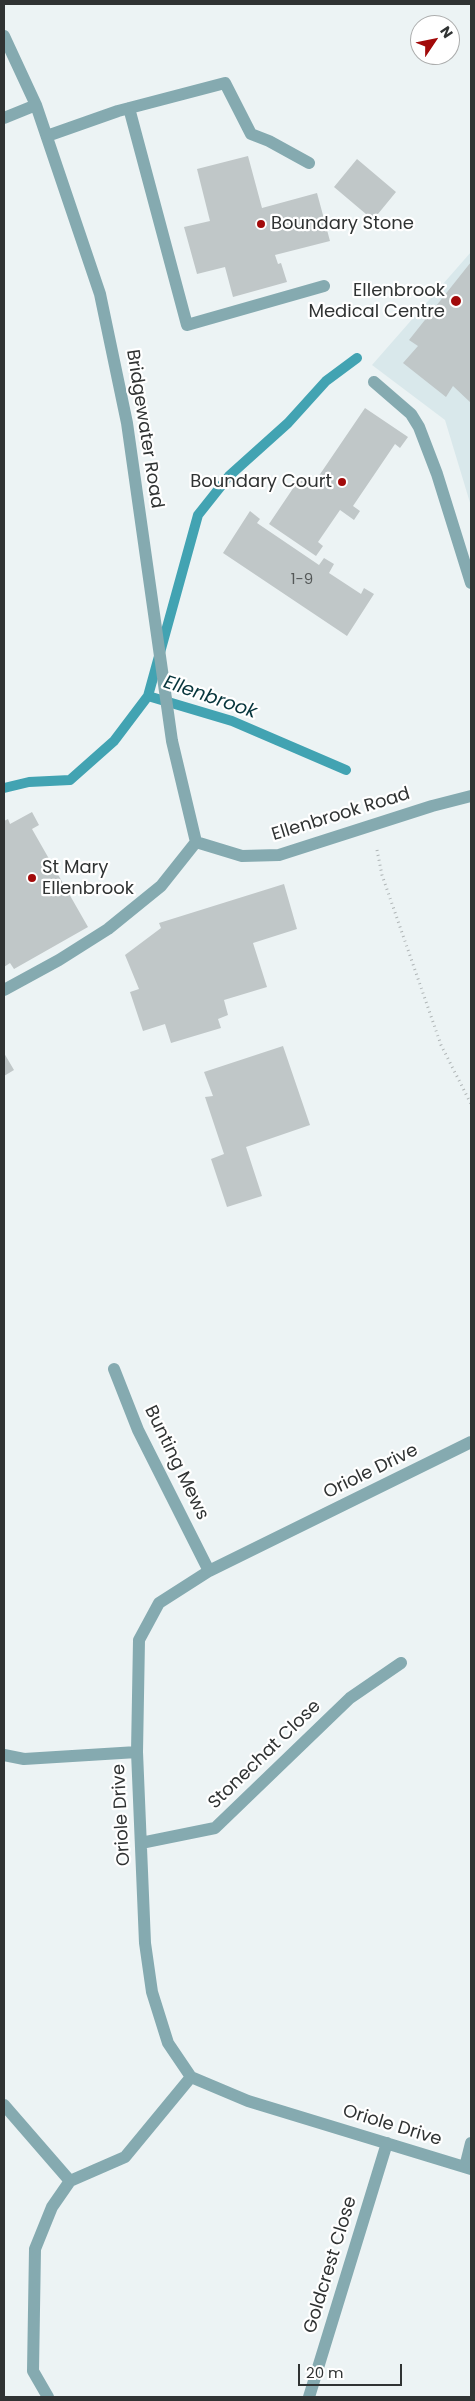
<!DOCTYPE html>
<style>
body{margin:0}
#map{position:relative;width:475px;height:2401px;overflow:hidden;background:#ecf3f4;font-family:Poppins,sans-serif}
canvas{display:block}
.frame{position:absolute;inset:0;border:5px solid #303333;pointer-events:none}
.north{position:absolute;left:410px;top:15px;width:50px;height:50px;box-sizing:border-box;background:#fff;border:1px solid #acadad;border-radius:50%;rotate:56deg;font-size:14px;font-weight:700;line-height:20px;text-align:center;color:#303333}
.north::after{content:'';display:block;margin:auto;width:18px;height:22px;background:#a20a0a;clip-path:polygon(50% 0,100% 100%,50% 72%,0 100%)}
.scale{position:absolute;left:298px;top:2364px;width:104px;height:22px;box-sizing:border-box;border:2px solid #303333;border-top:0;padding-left:6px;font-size:15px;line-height:18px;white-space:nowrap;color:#303333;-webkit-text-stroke:4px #fff;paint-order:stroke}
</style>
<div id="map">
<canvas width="475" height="2401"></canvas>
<div class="frame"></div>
<div class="north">N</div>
<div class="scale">20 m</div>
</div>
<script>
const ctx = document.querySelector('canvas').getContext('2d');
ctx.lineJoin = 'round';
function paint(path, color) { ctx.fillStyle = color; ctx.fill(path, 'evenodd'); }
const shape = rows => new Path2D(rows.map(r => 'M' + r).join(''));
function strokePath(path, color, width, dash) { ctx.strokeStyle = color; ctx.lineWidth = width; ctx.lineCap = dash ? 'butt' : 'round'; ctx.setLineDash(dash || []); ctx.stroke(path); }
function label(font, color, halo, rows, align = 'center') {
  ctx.font = font + ' Poppins,sans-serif'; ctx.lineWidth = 4.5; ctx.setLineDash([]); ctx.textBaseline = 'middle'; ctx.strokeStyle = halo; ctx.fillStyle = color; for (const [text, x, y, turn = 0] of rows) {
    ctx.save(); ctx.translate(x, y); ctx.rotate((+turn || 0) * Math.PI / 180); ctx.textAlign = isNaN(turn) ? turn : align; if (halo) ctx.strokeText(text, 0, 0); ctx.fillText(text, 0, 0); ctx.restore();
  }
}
paint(shape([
 [471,252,471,506,445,420,372,365]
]), '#d9e8eb');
strokePath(shape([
 [148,696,198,515,229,476,288,423,326,381,357,358],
 [4,788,29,782,70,780,114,741,148,696,232,721,346,770]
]), '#42a3b2', 10);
paint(shape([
 [248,156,262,208,317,193,330,241,275,255,278,264,281,263,287,282,233,297,225,267,197,274,184,227,210,221,197,169],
 [357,159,396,192,373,220,334,187],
 [471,262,471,403,453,386,446,397,403,363,418,346,409,340],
 [365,408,408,437,400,448,395,444,353,506,360,511,354,520,340,510,318,542,323,546,316,556,269,524,300,478,312,486],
 [250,511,260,519,257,523,319,565,324,558,334,564,329,573,361,594,364,588,374,594,347,636,223,553],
 [32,812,39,825,32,829,88,927,14,969,10,963,4,967,4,821,8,819,10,824],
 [284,884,297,929,253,943,267,987,224,1000,228,1015,218,1019,221,1028,171,1043,165,1024,143,1031,130,992,139,989,125,955,161,928,159,923],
 [283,1046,310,1125,246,1147,262,1196,227,1207,211,1159,224,1154,205,1097,213,1096,204,1072],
 [4,1053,14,1070,4,1076]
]), '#c0c7c8');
strokePath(shape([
 [377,850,382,875,441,1045,471,1104]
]), '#afb5b6', 3, [1, 4]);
strokePath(shape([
 [4,36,36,105,100,294,127,423,172,741,196,842],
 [129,108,187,325,324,286],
 [4,118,36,105],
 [47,136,118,111,225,83,251,134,269,141,309,163],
 [374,382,411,414,419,427,437,474,471,583],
 [196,842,242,856,279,855,432,806,471,796],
 [4,990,59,960,108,929,161,886,196,842],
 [114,1369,138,1430,209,1571],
 [471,1442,209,1571,159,1603,139,1640,137,1752,145,1943,152,1992,168,2043,191,2077,248,2101,471,2169],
 [4,1755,24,1759,137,1752],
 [141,1843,215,1828,350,1698,401,1663],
 [4,2105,70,2181],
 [465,2167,471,2143],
 [48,2397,33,2371,35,2249,52,2207,70,2181,125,2157,191,2077],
 [309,2397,387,2143]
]), '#85aab0', 12);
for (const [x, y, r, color] of [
 [261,224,5,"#a20a0a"],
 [456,301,6,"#a20a0a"],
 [342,482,5,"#a20a0a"],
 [32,878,5,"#a20a0a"]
]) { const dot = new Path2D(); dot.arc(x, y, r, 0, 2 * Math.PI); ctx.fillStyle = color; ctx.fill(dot); strokePath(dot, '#fff', 2); }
label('15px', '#545858', null, [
 ["1-9",302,580]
]);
label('18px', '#303333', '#fff', [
 ["Boundary Stone",271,224],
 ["Ellenbrook",445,291,"right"],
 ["Medical Centre",445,312,"right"],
 ["Boundary Court",332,482,"right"],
 ["St Mary",42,868],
 ["Ellenbrook",42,889]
], 'left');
label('18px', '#303333', '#fff', [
 ["Bridgewater Road",144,429,81],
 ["Ellenbrook Road",341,815,-17],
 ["Bunting Mews",176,1463,64],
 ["Oriole Drive",371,1472,-26],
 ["Stonechat Close",265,1755,-44],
 ["Oriole Drive",122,1815,-93],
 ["Oriole Drive",392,2126,17],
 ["Goldcrest Close",331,2265,-73]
]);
label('italic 19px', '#06353c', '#fff', [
 ["Ellenbrook",210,698,19]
]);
</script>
